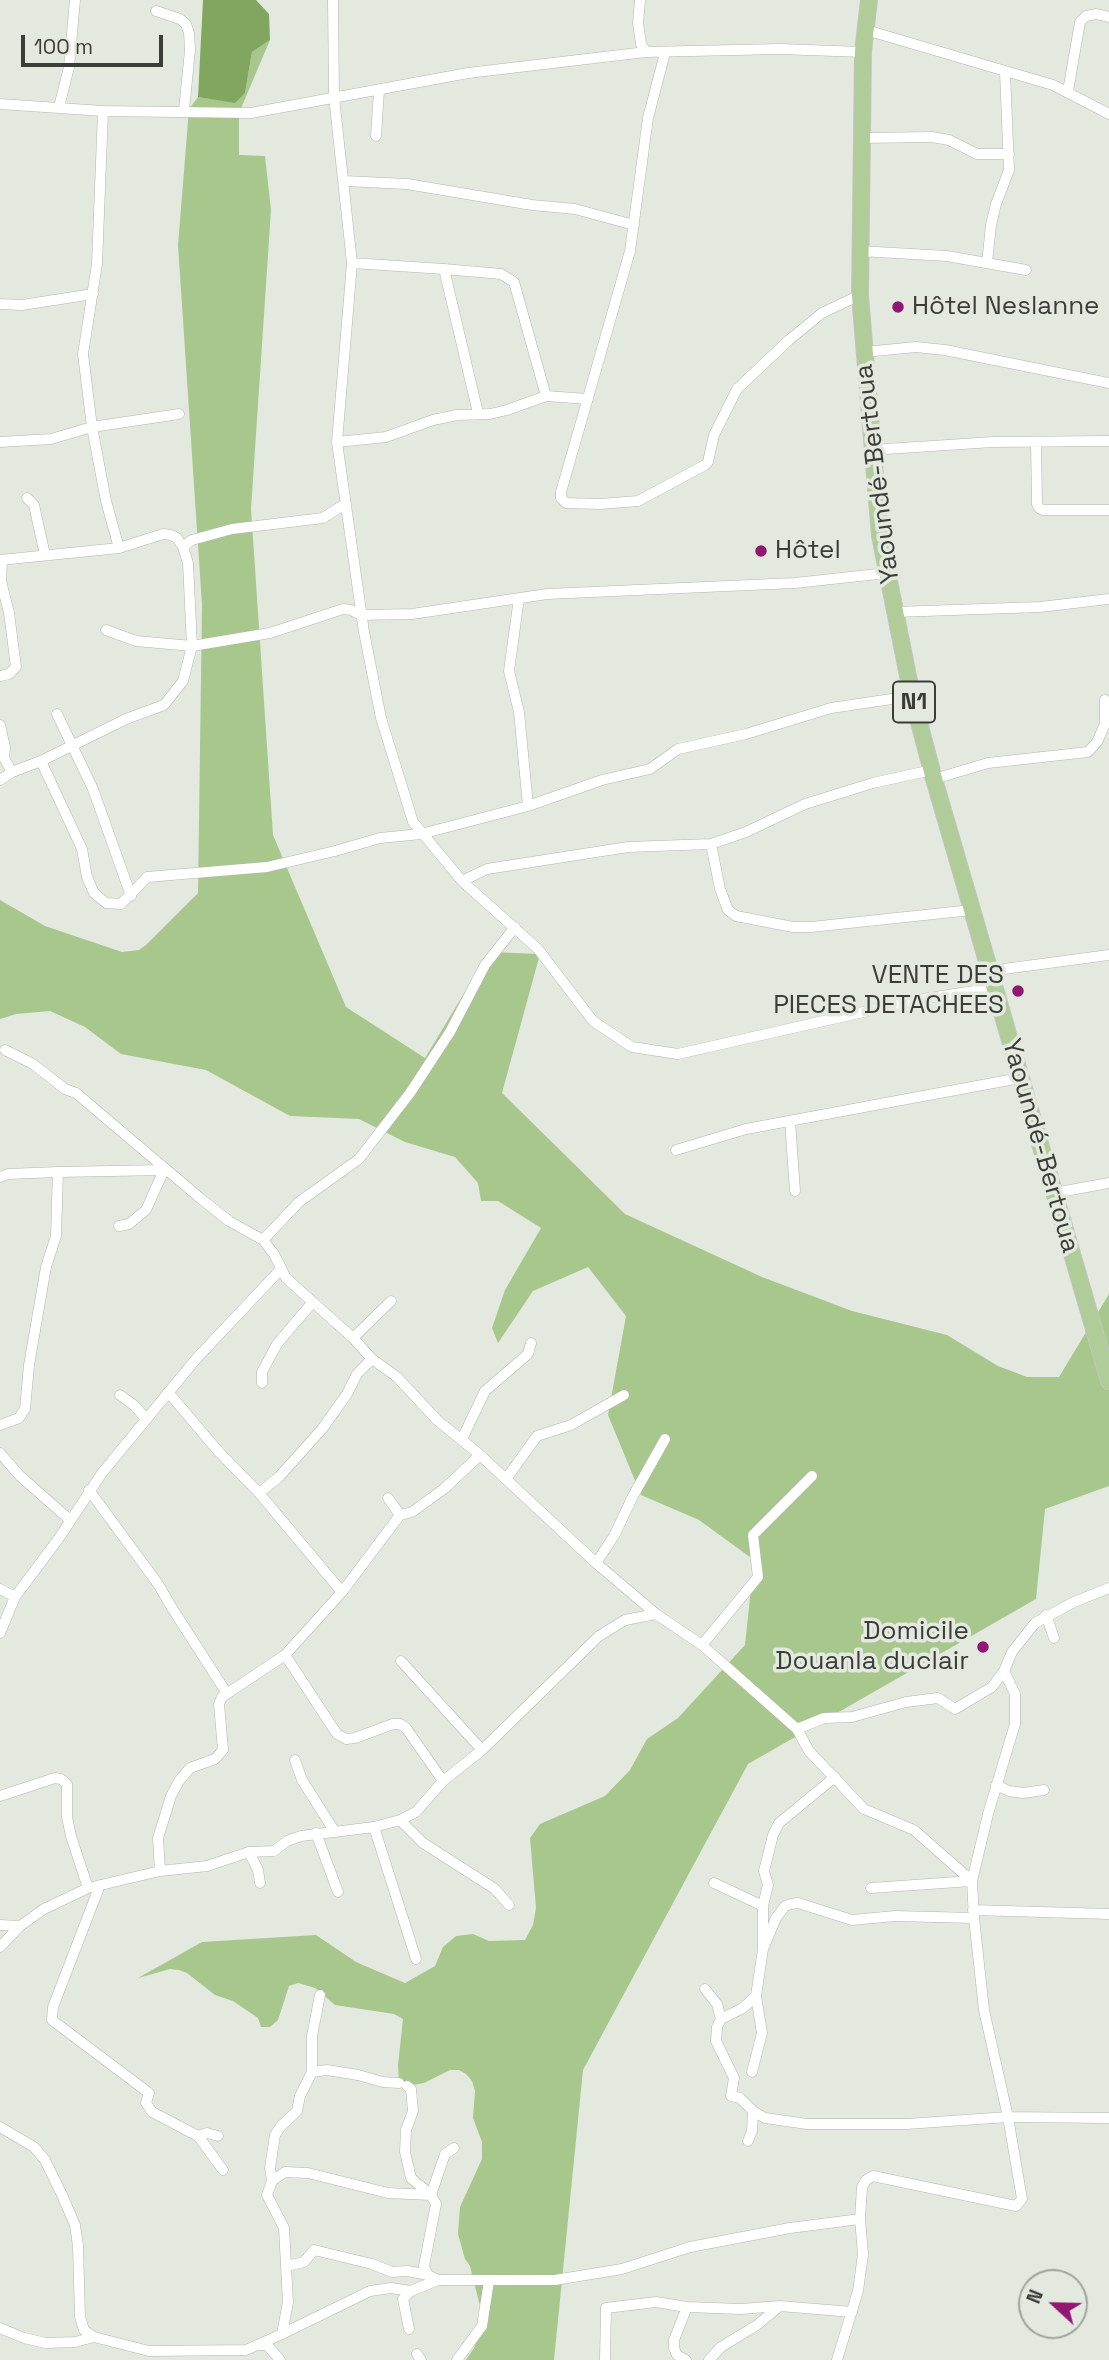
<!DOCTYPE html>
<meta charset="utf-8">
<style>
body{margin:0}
#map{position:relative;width:1109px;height:2360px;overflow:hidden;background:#e4e9e0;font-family:"Space Grotesk",sans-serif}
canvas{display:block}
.north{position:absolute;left:1018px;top:2269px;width:70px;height:70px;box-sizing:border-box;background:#e4e9e0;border:2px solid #a0a49d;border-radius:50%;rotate:292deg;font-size:19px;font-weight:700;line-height:28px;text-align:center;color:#3b3d39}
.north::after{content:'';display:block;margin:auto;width:24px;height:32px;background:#921673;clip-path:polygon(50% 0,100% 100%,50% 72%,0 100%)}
.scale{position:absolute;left:21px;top:35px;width:142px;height:32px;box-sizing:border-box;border:4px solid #3b3d39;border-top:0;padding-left:9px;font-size:21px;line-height:24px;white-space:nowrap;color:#3b3d39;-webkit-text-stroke:5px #e4e9e0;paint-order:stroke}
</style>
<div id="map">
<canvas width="1109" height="2360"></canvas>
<div class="north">N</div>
<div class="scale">100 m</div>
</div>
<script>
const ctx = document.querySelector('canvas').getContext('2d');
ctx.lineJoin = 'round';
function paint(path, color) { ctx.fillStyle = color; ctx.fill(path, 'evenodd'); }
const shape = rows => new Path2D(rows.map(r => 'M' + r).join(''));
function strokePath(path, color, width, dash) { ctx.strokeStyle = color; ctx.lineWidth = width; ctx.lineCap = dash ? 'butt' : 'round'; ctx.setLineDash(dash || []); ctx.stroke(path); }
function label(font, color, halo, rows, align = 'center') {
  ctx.font = font + ' "Space Grotesk",sans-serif'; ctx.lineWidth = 7; ctx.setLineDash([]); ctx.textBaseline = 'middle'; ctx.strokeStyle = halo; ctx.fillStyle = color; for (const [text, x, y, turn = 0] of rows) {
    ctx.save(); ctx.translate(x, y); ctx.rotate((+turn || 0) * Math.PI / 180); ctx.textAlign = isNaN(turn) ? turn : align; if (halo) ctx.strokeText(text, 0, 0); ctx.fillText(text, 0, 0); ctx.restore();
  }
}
paint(shape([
 [270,40,239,113,239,155,265,156,271,210,251,509,273,835,346,1007,425,1058,489,952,540,954,502,1093,625,1214,762,1277,852,1311,947,1335,998,1366,1027,1377,1059,1377,1109,1294,1109,1486,1045,1509,1036,1599,748,1764,583,2070,554,2360,466,2360,474,2348,484,2322,470,2266,465,2259,458,2234,460,2207,482,2159,482,2142,473,2118,475,2091,472,2081,466,2074,459,2070,450,2070,424,2083,407,2086,399,2083,398,2065,403,2019,394,2014,335,2005,315,1988,298,1983,289,1986,278,2020,270,2027,261,2027,258,2018,233,2001,215,1995,187,1973,179,1970,170,1969,138,1978,202,1942,316,1935,356,1962,405,1983,435,1966,443,1947,456,1936,473,1934,489,1941,525,1940,533,1925,536,1908,530,1838,540,1824,605,1796,630,1770,647,1739,678,1718,745,1645,754,1560,699,1520,641,1495,608,1415,626,1316,588,1267,533,1291,498,1343,492,1328,505,1290,541,1228,498,1201,481,1201,478,1183,455,1157,405,1142,359,1119,290,1116,206,1070,121,1054,85,1027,50,1011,16,1014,0,1019,0,900,45,926,122,952,139,950,146,945,198,893,202,605,178,245,189,109,198,97,235,102,245,93,252,52]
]), '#a7c78c');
paint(shape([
 [203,0,256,0,269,14,270,40,252,52,245,93,235,103,198,97]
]), '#81a65f');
const minor = shape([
 [333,0,334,97,352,263,337,442,364,632,381,718,413,822,462,881,538,949,593,1021,632,1047,678,1054,916,1000,994,988],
 [640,0,638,23,641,44,646,52],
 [156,11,180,19,186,24,189,33,190,50,184,110],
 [866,30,1053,85,1109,114],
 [665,53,648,118,630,251,561,492,561,498,566,503,600,504,638,501,705,465,708,462,714,435,737,389,789,340,822,313,860,295],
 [1068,91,1080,22,1086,16,1096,14,1109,17],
 [0,104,103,111,251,113,468,73,646,52,780,49,863,52],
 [59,107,69,67,75,0],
 [103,111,97,264,83,354,92,427,106,501,119,548],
 [376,136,379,91],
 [861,138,932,137,949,140,977,154,1009,154],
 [344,181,407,184,532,205,575,209,634,225],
 [859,251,947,256,1026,270],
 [352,263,444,269,478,413],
 [987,263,991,225,996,204,1009,170,1005,72],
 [444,269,501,274,514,282,546,396],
 [0,304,22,305,93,294],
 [864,352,916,347,945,350,1109,383],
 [0,442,51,439,92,427,179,414],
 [337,442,386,437,433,420,457,415,490,414,507,410,546,396,588,399],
 [1036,443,1037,504,1039,508,1043,510,1109,510],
 [871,450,993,442,1109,441],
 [27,498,34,505,45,555],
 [183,547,192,540,232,529,323,518,340,507,346,508],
 [0,560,119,548,163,534,171,535,177,538,183,547,188,563,192,646,183,681,164,705,126,719,41,761,12,772,0,780],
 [519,598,509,671,519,712,528,806],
 [895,612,1040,607,1109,599],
 [106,630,136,641,192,646,270,633,343,609,351,610,361,615,412,614,547,594,795,583,887,573],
 [0,676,9,674,16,667,9,613,1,581,2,560],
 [57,714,93,789,131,896],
 [0,725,5,747,4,758,12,772],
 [41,761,82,849,87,877,94,893,106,903,121,904,147,877,267,867,335,851,380,838,421,834,528,806,602,780,650,769,678,749,746,734,831,708,912,696],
 [934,779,988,763,1088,752,1097,742,1105,724,1105,700],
 [711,844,720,889,728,910,736,916,793,927,811,927,972,910],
 [462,881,487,869,628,847,711,844,746,832,805,804,873,783,932,770],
 [989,971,1109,955],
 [5,1050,33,1064,65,1089,76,1093,200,1198,229,1221,263,1240,274,1254,286,1278,353,1338,372,1359,397,1377,437,1420,480,1455,596,1563,656,1614,702,1645,797,1729,809,1751,864,1809,914,1830,972,1881],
 [790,1121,795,1191],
 [676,1150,746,1129,1020,1078],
 [0,1177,8,1174,58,1172,164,1170],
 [1054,1193,1109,1183],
 [119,1226,129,1224,146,1210,164,1170],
 [263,1240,299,1202,359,1159,410,1093,450,1032,485,965,515,927],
 [353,1338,391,1301],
 [262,1383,262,1372,277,1344,312,1303],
 [168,1392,218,1451,259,1493,342,1592],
 [120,1395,135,1406,145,1418],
 [0,1425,19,1418,25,1409,29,1365,46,1267,56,1236,58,1172],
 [462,1439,485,1391,528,1354,531,1343],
 [0,1453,20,1476,70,1520],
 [506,1479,537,1436,571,1425,624,1395],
 [89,1490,158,1584,172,1608,226,1692],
 [259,1493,279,1477,322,1429,347,1394,357,1374,372,1359],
 [388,1498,400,1515],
 [596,1563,614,1536,633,1496,665,1439],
 [0,1589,15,1597],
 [1046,1615,1054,1638],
 [0,1633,15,1597,59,1538,102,1473,196,1359,281,1269],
 [702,1645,758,1577,753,1535,812,1476],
 [285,1655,337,1734,346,1739,355,1738,393,1724,400,1724,406,1728,443,1781],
 [401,1661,482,1750],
 [797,1729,824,1718,852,1717,906,1702,938,1698,955,1709,992,1687,1004,1671,1012,1652,1035,1623,1074,1602,1109,1588],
 [295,1760,302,1780,335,1832],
 [996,1785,1009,1791,1023,1793,1044,1790],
 [0,1796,55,1778,61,1779,67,1784,67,1817,71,1836,88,1888],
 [400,1820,423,1843,495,1889,509,1905],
 [374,1827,416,1959],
 [316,1833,338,1892],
 [249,1852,258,1870,260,1883],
 [160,1871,158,1838,171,1796,179,1781,190,1768,215,1759,223,1750,219,1704,222,1697,285,1655,342,1592,400,1515,412,1512,445,1488,480,1455],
 [714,1883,763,1906],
 [100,1885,53,2007,52,2020,149,2093,146,2103,152,2112,198,2136,223,2170],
 [871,1888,972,1881],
 [973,1910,1109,1914],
 [974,1918,972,1881,988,1814,1015,1724,1015,1694,1004,1671],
 [0,1925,20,1926],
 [0,1947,20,1926,44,1909,88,1888,160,1871,207,1866,249,1852,274,1851,287,1841,301,1836,374,1827,400,1820,416,1812,443,1781,482,1750,599,1636,625,1620,656,1614],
 [705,1989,717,2004,721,2019,743,2008,756,1996],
 [721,2019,717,2027,716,2041,734,2078,731,2096,740,2098,753,2111,765,2118,807,2124,907,2124,1008,2117,984,2010,974,1918,895,1916,852,1920,798,1903,791,1904,785,1906,776,1918,763,1949],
 [312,2072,312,2036,320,1995],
 [752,2072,762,2033,756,1996,763,1949,763,1906,768,1885,764,1871,773,1835,779,1823,835,1777],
 [407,2086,411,2089,413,2111,406,2130,405,2152,411,2178,431,2195,445,2154,454,2148],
 [0,2127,34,2147,45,2160,62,2195,75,2225,78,2246,80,2317,84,2330,94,2337,149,2351,246,2350,282,2334,288,2302,284,2228,267,2195,272,2181,285,2172,308,2173,388,2193,431,2195,436,2204,424,2266,428,2275,438,2280],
 [198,2136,207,2133,218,2136],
 [748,2141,752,2131,753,2111],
 [272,2181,270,2168,275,2135,281,2126,297,2111,300,2096,312,2072,327,2070,358,2075,383,2082,399,2083],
 [286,2266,304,2262,314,2250,372,2264,392,2272,408,2271,428,2275],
 [0,2328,24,2338,46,2343,75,2342,94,2337],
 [409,2329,403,2299,411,2291,438,2280,555,2280,622,2269,690,2247,790,2228,860,2219],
 [282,2334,370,2291,391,2288,411,2291],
 [257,2345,267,2345,280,2360],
 [417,2354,421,2360],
 [457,2360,482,2326,489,2281],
 [605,2360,606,2308,656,2302,687,2307],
 [686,2360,677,2355,674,2348,674,2340,687,2307,741,2309,780,2306,852,2312],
 [709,2360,721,2347,757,2325,780,2306],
 [837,2360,858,2291,863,2254,860,2219,862,2187,866,2180,873,2176,1016,2206,1022,2199,1008,2117,1109,2118]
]);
const trunk = shape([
 [869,0,863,52,860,295,880,536,912,696,934,779,1109,1381]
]);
strokePath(minor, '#b1b6ae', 11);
strokePath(trunk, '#c4c5c4', 18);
strokePath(minor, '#fff', 10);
strokePath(trunk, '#b0cc98', 16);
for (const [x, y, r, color] of [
 [898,307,7,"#921673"],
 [761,551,7,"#921673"],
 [1018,991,7,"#921673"],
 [983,1647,7,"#921673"]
]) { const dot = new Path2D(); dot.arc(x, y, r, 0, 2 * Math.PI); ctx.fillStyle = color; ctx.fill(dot); strokePath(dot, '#e4e9e0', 2.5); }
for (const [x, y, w] of [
 [914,702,42]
]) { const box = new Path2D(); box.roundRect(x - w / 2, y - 20.5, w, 41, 5); ctx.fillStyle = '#e4e9e0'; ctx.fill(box); strokePath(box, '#3b3d39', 2); }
label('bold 24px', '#3b3d39', null, [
 ["N1",914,702]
]);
label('26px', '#3b3d39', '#e4e9e0', [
 ["Hôtel Neslanne",912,307],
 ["Hôtel",775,551],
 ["VENTE DES",1004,976,"right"],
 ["PIECES DETACHEES",1004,1006,"right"],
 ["Domicile",969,1632,"right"],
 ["Douanla duclair",969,1662,"right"]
], 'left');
label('26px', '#3b3d39', '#e4e9e0', [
 ["Yaoundé-Bertoua",878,474,-97],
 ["Yaoundé-Bertoua",1040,1146,74]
]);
</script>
